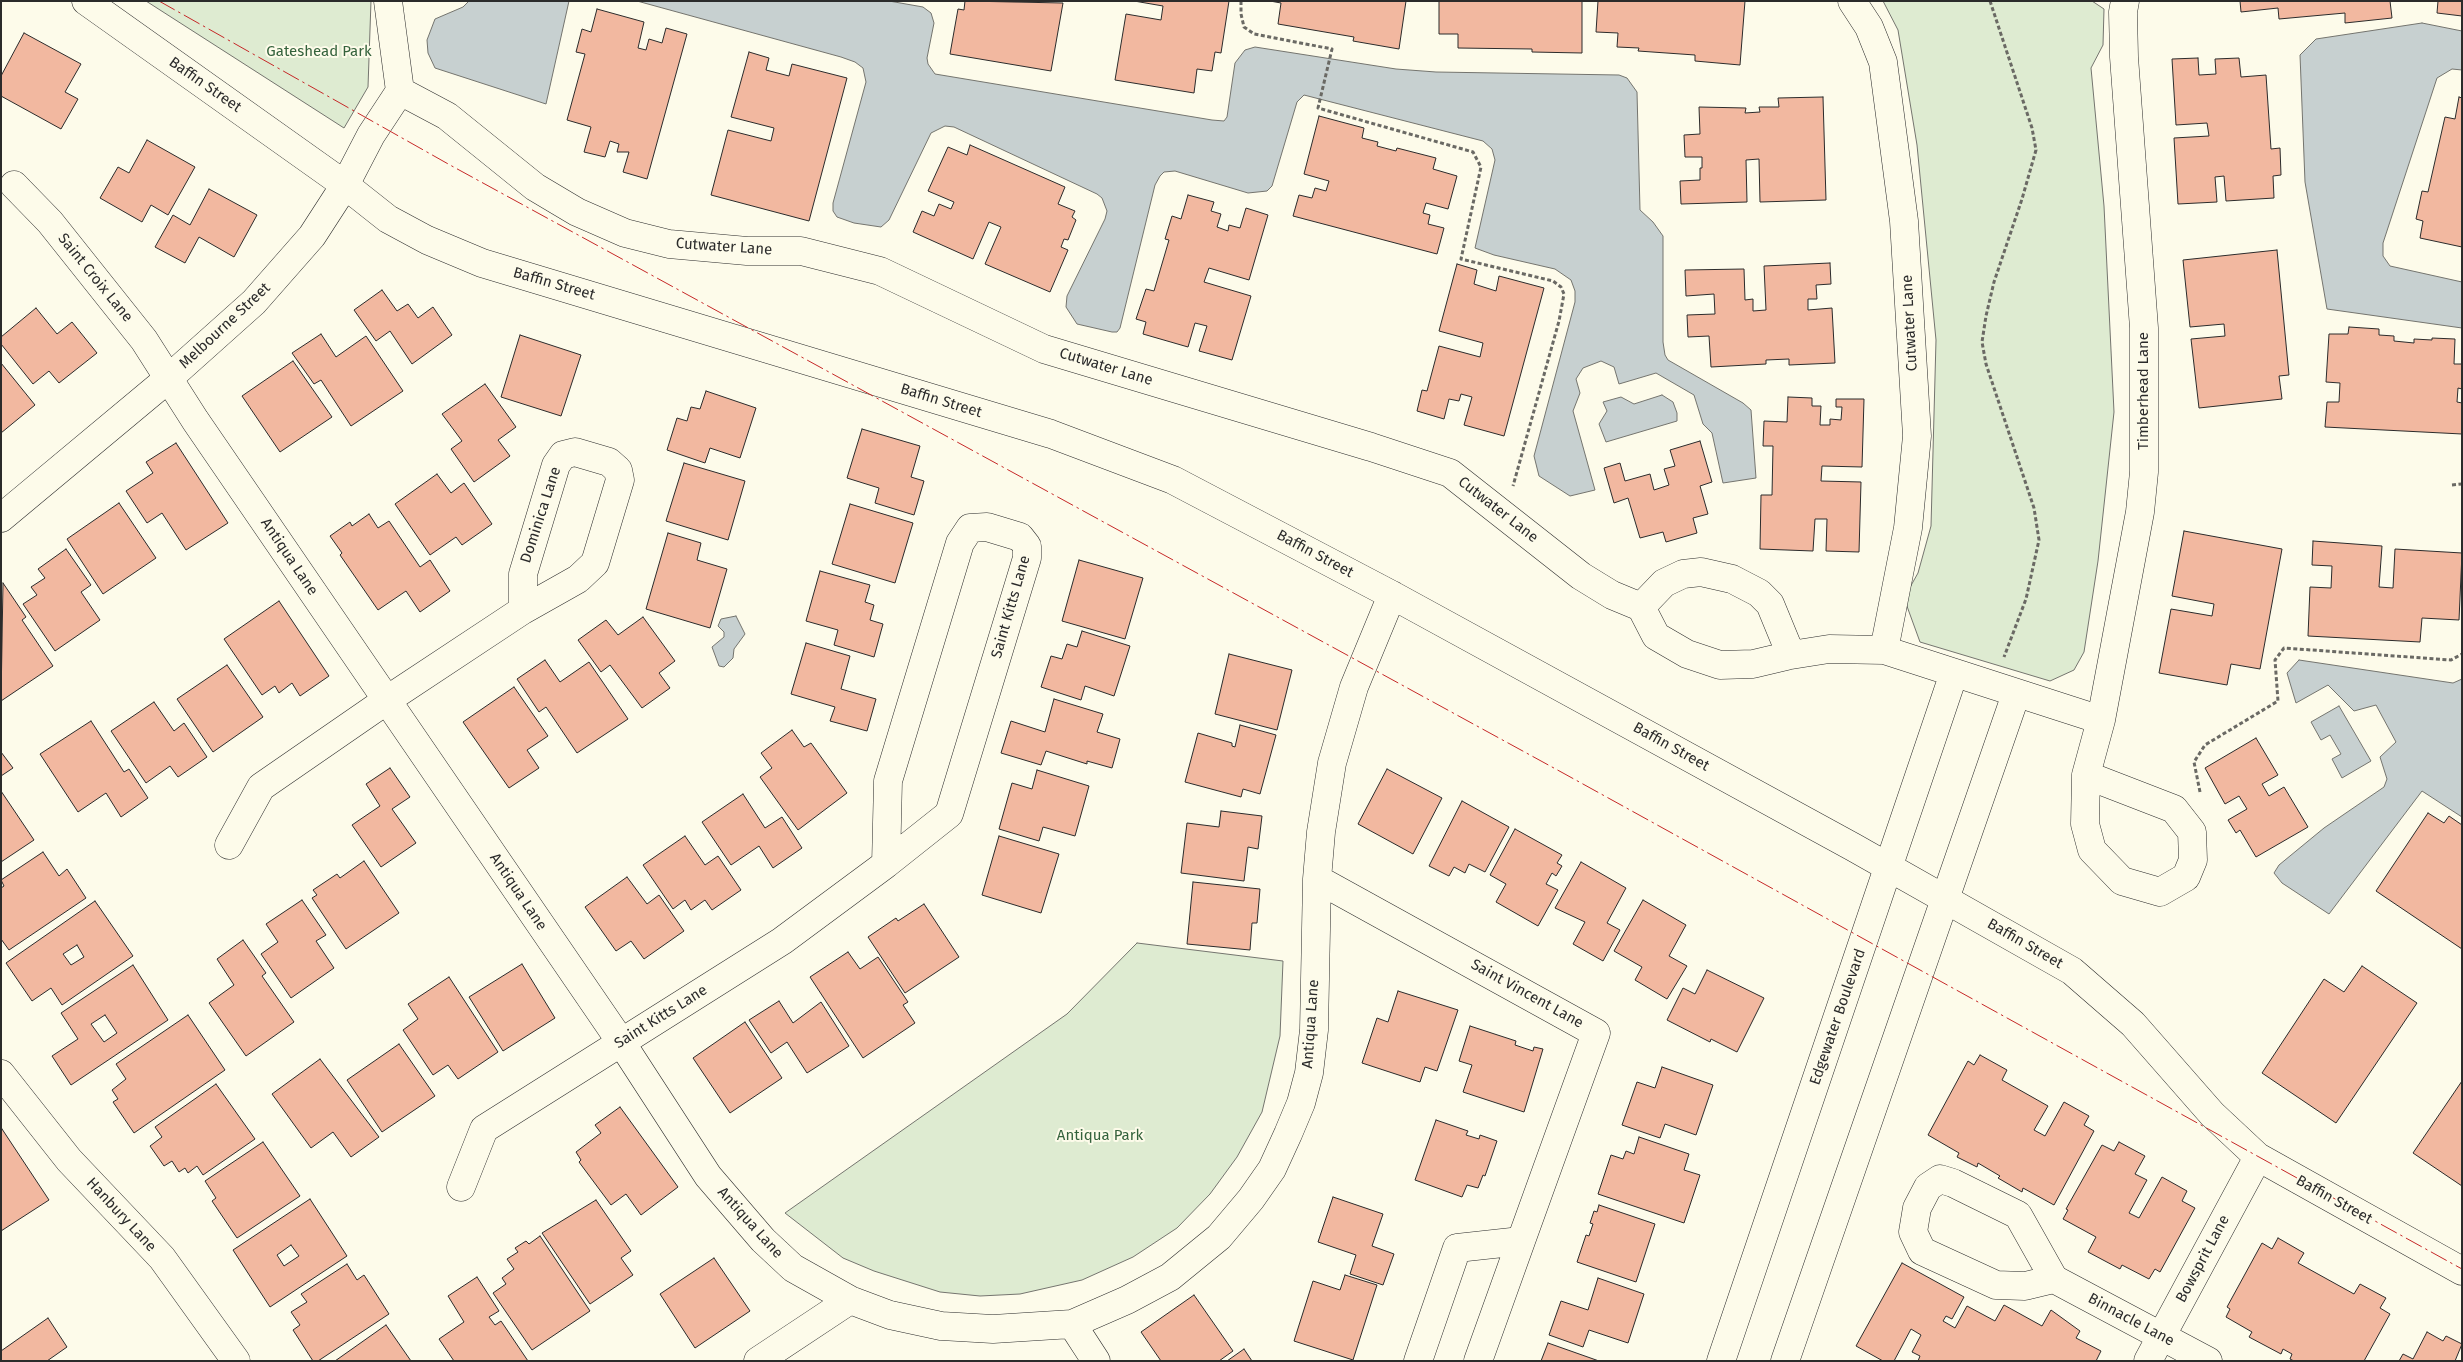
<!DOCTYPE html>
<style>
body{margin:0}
#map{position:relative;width:2463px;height:1362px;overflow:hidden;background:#fdfbea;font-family:"Fira Sans",sans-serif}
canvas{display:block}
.frame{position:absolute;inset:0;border:2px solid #2b2b2b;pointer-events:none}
</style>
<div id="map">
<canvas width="2463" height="1362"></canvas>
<div class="frame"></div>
</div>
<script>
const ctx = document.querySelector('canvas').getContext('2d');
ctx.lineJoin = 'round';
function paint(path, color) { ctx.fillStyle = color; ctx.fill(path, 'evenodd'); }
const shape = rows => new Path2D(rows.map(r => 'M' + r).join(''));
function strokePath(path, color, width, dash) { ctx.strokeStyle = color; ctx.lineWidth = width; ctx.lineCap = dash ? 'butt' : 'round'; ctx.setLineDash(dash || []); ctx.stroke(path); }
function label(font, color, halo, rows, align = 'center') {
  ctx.font = font + ' "Fira Sans",sans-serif'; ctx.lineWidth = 4; ctx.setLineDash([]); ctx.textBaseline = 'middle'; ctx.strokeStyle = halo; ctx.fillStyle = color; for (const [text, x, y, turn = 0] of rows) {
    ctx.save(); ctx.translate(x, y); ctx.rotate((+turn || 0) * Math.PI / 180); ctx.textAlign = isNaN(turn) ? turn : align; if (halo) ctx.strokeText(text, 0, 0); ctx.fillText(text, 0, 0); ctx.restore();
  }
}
const green = shape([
 [146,1,371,1,368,87,344,128,146,1],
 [1883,1,2092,1,2104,9,2103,45,2091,68,2104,206,2114,412,2098,561,2084,652,2074,670,2050,681,1920,642,1904,598,1918,573,1931,526,1936,340,1917,145,1898,30,1883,1],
 [1137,943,1283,961,1280,1036,1262,1112,1237,1157,1210,1194,1177,1228,1133,1257,1082,1280,1020,1294,980,1296,940,1292,874,1271,843,1258,785,1213,1067,1014,1137,943]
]);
paint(green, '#deebd1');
strokePath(green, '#74746e', 1);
const water = shape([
 [469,1,569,1,546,104,435,68,428,53,427,40,435,19,463,7,469,1],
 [637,1,889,1,923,7,931,13,934,23,927,58,928,64,935,74,1212,120,1224,121,1227,117,1235,63,1245,50,1255,47,1396,69,1436,72,1619,75,1627,78,1637,92,1640,210,1653,222,1663,236,1663,342,1665,355,1668,360,1743,403,1751,410,1756,478,1723,483,1712,433,1703,424,1694,395,1656,373,1619,384,1614,367,1601,361,1583,368,1576,379,1580,393,1573,411,1595,490,1570,496,1539,476,1534,456,1575,302,1575,291,1571,280,1555,269,1494,255,1475,248,1495,160,1492,149,1483,141,1304,95,1297,102,1272,186,1267,191,1248,193,1175,171,1164,172,1160,176,1155,185,1120,328,1117,332,1112,332,1077,324,1066,307,1067,296,1105,219,1107,211,1102,198,1097,194,954,127,945,126,931,133,889,220,881,227,854,223,837,217,833,211,833,203,866,82,863,68,855,62,841,57,637,1],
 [2422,23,2462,31,2462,70,2452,69,2437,78,2383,243,2383,256,2390,266,2462,282,2462,328,2327,309,2305,182,2300,55,2316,39,2422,23],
 [1662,395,1673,402,1677,413,1677,421,1606,442,1599,424,1607,411,1603,402,1621,397,1634,404,1662,395],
 [736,616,745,634,734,649,733,658,724,667,719,666,712,647,724,637,724,632,718,626,721,619,736,616],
 [2299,660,2453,683,2462,679,2462,817,2422,791,2329,914,2282,883,2274,873,2279,865,2324,828,2384,787,2387,779,2380,757,2396,742,2376,705,2354,711,2328,685,2296,703,2287,673,2299,660],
 [2339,706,2371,761,2342,778,2332,759,2341,754,2330,735,2321,740,2311,722,2339,706]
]);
paint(water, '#c7d0d0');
strokePath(water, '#74746e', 1);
const building = shape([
 [965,1,1063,3,1051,71,950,54,958,9,964,10,965,1],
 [1134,1,1229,1,1221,53,1215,52,1212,71,1197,69,1194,93,1115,80,1126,14,1161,20,1163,6,1134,1],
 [1270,1,1406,1,1399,49,1353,41,1354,37,1278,24,1281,3,1270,1],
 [1439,1,1582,1,1582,53,1532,52,1532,49,1458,48,1458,34,1439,34,1439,1],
 [1598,1,1745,1,1740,65,1695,61,1695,55,1638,51,1639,48,1617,47,1618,33,1596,32,1598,1],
 [2240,1,2390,1,2392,18,2345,23,2345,13,2279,19,2278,8,2241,12,2240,1],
 [2438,1,2462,1,2462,16,2437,13,2438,1],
 [597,9,644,22,638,48,646,50,649,39,662,43,666,28,687,34,647,179,623,172,629,152,617,152,619,144,610,141,605,157,584,152,591,127,567,120,585,54,576,52,582,29,591,32,597,9],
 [24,33,81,64,65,92,78,99,61,129,1,96,1,76,24,33],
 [749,52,769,58,766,70,789,76,792,64,847,78,809,221,711,195,728,130,771,141,774,128,731,117,749,52],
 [2198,58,2199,75,2216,74,2215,59,2239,58,2241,77,2266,75,2271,149,2280,148,2281,175,2273,176,2274,198,2226,201,2224,176,2215,177,2217,202,2178,204,2174,138,2209,136,2207,123,2176,125,2172,59,2198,58],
 [1823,97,1826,200,1760,202,1759,159,1746,160,1747,202,1681,204,1680,181,1700,180,1700,168,1702,168,1702,157,1685,157,1684,135,1700,134,1699,107,1746,108,1745,113,1760,112,1759,107,1779,107,1778,98,1823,97],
 [2459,97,2462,98,2462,247,2420,238,2423,221,2416,219,2422,191,2428,192,2445,117,2455,119,2459,97],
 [1319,116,1364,128,1362,138,1378,142,1377,146,1396,151,1397,148,1436,158,1433,169,1457,176,1448,209,1426,203,1423,213,1430,215,1428,224,1444,228,1437,254,1293,216,1299,195,1312,198,1315,188,1326,191,1329,181,1304,174,1319,116],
 [147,140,195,167,168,215,151,205,142,222,100,198,118,167,129,173,147,140],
 [970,145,1065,187,1058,204,1075,211,1072,217,1076,220,1068,240,1064,239,1061,247,1068,250,1050,292,985,264,1001,227,989,222,973,259,913,232,922,211,934,216,939,204,951,209,954,202,928,191,948,147,967,155,970,145],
 [209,189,257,215,234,257,199,237,185,263,155,247,173,215,190,225,209,189],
 [1188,195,1214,202,1211,211,1221,214,1217,227,1228,231,1229,225,1240,228,1246,208,1268,215,1249,280,1209,268,1204,282,1251,296,1232,360,1199,351,1207,326,1195,323,1188,347,1143,334,1146,322,1136,319,1146,289,1154,291,1169,240,1165,239,1172,216,1181,219,1188,195],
 [2277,250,2289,375,2279,376,2282,399,2199,408,2191,339,2225,336,2224,324,2190,327,2183,260,2277,250],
 [1830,263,1831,284,1816,285,1817,299,1808,299,1808,310,1832,308,1835,363,1789,365,1789,359,1766,360,1766,364,1711,367,1709,336,1688,337,1687,315,1715,314,1714,294,1686,296,1685,270,1744,269,1745,300,1753,299,1753,311,1766,310,1764,266,1830,263],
 [1457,264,1477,270,1474,284,1496,291,1499,276,1544,288,1504,436,1464,425,1472,397,1461,394,1459,401,1449,399,1444,419,1417,411,1422,390,1427,391,1439,346,1480,357,1483,343,1439,331,1457,264],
 [382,290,397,311,408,304,418,318,433,307,452,335,412,364,390,331,376,341,354,310,382,290],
 [36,308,57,334,72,322,97,353,59,383,49,371,33,384,1,344,1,337,36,308],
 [2349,327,2379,329,2379,335,2394,336,2394,341,2414,343,2414,339,2432,340,2432,338,2455,339,2454,364,2462,364,2462,389,2458,388,2457,402,2462,403,2462,434,2325,427,2327,402,2339,402,2340,383,2326,382,2329,334,2348,334,2349,327],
 [321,334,336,357,366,336,403,391,351,426,321,380,314,384,292,353,321,334],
 [520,335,581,355,561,416,501,397,520,335],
 [293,361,332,417,280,452,242,396,293,361],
 [1,363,35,405,1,433,1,363],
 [485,384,516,427,498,440,510,456,474,482,451,449,462,441,442,414,485,384],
 [706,391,756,408,740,458,710,448,705,463,667,450,677,418,687,421,691,407,700,409,706,391],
 [1788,397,1812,398,1812,406,1821,406,1820,425,1830,425,1830,419,1841,420,1842,407,1836,407,1836,399,1864,399,1862,467,1822,466,1821,481,1861,482,1859,552,1826,551,1827,519,1815,519,1813,551,1760,549,1761,495,1772,495,1773,446,1763,446,1764,421,1787,422,1788,397],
 [862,429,920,446,911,477,924,481,914,515,875,503,879,488,847,478,862,429],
 [1700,441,1712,482,1700,486,1708,514,1693,518,1697,533,1666,542,1663,532,1640,538,1628,498,1614,503,1604,468,1620,463,1625,481,1650,474,1654,490,1669,485,1664,469,1675,466,1670,450,1700,441],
 [176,443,228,523,186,550,162,513,147,523,126,491,153,473,146,462,176,443],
 [684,463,745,481,728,540,666,521,684,463],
 [437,474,451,493,464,483,492,524,462,545,456,537,430,555,395,504,437,474],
 [119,503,156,558,103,594,67,539,119,503],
 [850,504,913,523,895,583,832,564,850,504],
 [369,514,378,528,389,521,420,567,430,560,450,591,420,612,406,591,378,610,340,555,342,553,330,536,350,522,352,526,369,514],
 [2184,531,2282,549,2260,669,2231,664,2227,685,2159,673,2171,609,2212,616,2214,604,2172,596,2184,531],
 [668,533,701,543,697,560,727,569,710,628,646,609,668,533],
 [2313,541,2382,546,2379,587,2393,588,2395,549,2462,553,2459,620,2422,618,2420,642,2308,636,2310,587,2331,588,2332,566,2312,565,2313,541],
 [66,549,91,585,81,592,100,620,55,651,23,604,37,595,31,587,45,578,38,569,66,549],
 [1079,560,1143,578,1125,639,1062,621,1079,560],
 [820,571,870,585,865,602,874,605,870,620,883,624,874,657,834,645,838,630,806,621,820,571],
 [3,583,26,617,22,620,53,666,1,701,3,583],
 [279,601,329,676,300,696,292,683,279,693,275,686,262,695,224,639,279,601],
 [643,617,675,661,659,673,670,688,642,708,610,665,601,672,578,640,606,620,618,635,643,617],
 [1082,631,1130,646,1114,696,1085,686,1081,700,1041,687,1051,656,1062,659,1067,644,1077,647,1082,631],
 [806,643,850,656,841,689,876,699,867,731,830,721,835,707,791,694,806,643],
 [1229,654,1292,670,1277,730,1215,714,1229,654],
 [545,660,560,682,589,662,628,719,577,753,546,707,539,712,517,679,545,660],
 [227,665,263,717,213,752,177,699,227,665],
 [514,687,548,736,527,750,539,768,509,788,463,722,514,687],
 [1054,699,1103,714,1097,732,1120,739,1112,768,1087,761,1087,764,1046,751,1041,765,1001,753,1011,721,1045,732,1054,699],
 [154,702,174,731,184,723,207,757,178,777,170,766,146,783,111,731,154,702],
 [91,721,124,772,129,769,148,798,121,817,106,793,78,812,40,754,91,721],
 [1240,725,1276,735,1260,794,1243,789,1241,797,1185,782,1198,733,1232,743,1232,746,1235,747,1240,725],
 [792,730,804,747,811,743,847,793,798,830,760,777,772,768,761,753,792,730],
 [2256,738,2278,775,2262,784,2269,796,2284,787,2308,827,2256,857,2240,830,2236,833,2228,820,2247,809,2239,796,2225,804,2205,768,2256,738],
 [1,752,13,768,1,776,1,752],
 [390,768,410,797,392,809,416,843,381,867,352,825,380,806,366,784,390,768],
 [1387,769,1442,798,1413,854,1358,824,1387,769],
 [1037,770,1089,786,1075,836,1043,827,1039,841,999,829,1012,783,1032,789,1037,770],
 [1,791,34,840,1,862,1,791],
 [743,794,765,828,782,817,802,848,773,868,759,846,731,865,702,822,743,794],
 [1462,801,1509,827,1485,872,1469,864,1465,873,1454,867,1449,876,1429,866,1462,801],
 [1221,811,1262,816,1258,849,1248,847,1244,881,1181,873,1187,823,1219,827,1221,811],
 [2428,813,2444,823,2449,816,2462,825,2462,949,2376,891,2428,813],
 [1515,829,1562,855,1557,863,1562,866,1556,876,1552,873,1546,884,1558,890,1538,926,1496,902,1506,884,1490,875,1515,829],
 [685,836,705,865,718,856,741,890,712,910,705,900,691,910,685,900,673,909,643,865,685,836],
 [999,836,1059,854,1041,913,982,895,999,836],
 [43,852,59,876,67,869,86,898,9,950,1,939,1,888,4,886,1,880,43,852],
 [364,861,399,913,346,949,312,898,317,895,313,890,337,874,340,878,364,861],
 [1581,862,1626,888,1607,923,1620,930,1603,961,1573,944,1585,922,1555,908,1581,862],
 [627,877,647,904,659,895,684,931,644,959,631,941,616,951,585,907,627,877],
 [1193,882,1260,889,1257,923,1252,923,1250,950,1187,944,1193,882],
 [302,900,326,935,316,941,334,968,291,998,261,954,278,942,266,924,302,900],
 [1643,900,1686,925,1669,956,1687,966,1667,999,1635,980,1642,967,1614,951,1643,900],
 [95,901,133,956,62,1005,51,988,32,1001,6,963,95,901],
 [77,945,84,957,71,965,63,954,77,945],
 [924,904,959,957,905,993,868,937,896,918,898,921,924,904],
 [243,940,266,973,262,976,294,1022,246,1056,209,1003,234,985,217,959,243,940],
 [848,952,860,969,878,957,908,1002,903,1005,915,1023,863,1058,810,977,848,952],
 [522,964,555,1018,503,1051,469,997,522,964],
 [133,965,168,1020,71,1085,52,1056,78,1039,61,1013,133,965],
 [105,1015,117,1033,104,1042,91,1024,105,1015],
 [2362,966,2417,1003,2336,1123,2262,1073,2324,979,2344,992,2362,966],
 [1707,970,1764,998,1737,1052,1711,1039,1710,1042,1667,1020,1683,988,1695,994,1707,970],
 [449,977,498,1052,458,1079,448,1065,433,1075,403,1030,418,1019,408,1004,449,977],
 [1398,991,1458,1010,1437,1071,1425,1067,1420,1082,1362,1063,1377,1018,1388,1022,1398,991],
 [779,1001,793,1023,821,1002,849,1046,807,1073,787,1042,771,1053,749,1020,779,1001],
 [188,1015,225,1070,134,1133,113,1102,118,1099,112,1090,126,1079,116,1064,188,1015],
 [745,1022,782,1078,730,1113,693,1058,745,1022],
 [1470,1026,1516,1041,1515,1045,1533,1051,1534,1047,1543,1049,1524,1112,1463,1092,1472,1065,1459,1061,1470,1026],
 [399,1044,435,1096,382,1132,347,1080,399,1044],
 [1980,1055,2007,1070,2002,1080,2048,1106,2034,1130,2045,1136,2064,1102,2089,1116,2084,1125,2094,1131,2054,1205,2023,1188,2022,1192,1998,1178,2000,1176,1978,1163,1977,1167,1957,1157,1959,1153,1928,1135,1968,1061,1974,1065,1980,1055],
 [320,1059,379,1137,351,1157,333,1132,311,1148,272,1094,320,1059],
 [1662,1067,1713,1085,1696,1135,1665,1124,1660,1138,1622,1125,1637,1082,1655,1088,1662,1067],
 [2462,1081,2462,1186,2413,1153,2462,1081],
 [216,1084,255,1139,203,1175,197,1166,188,1173,185,1168,179,1172,172,1161,164,1166,150,1146,162,1137,155,1127,216,1084],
 [620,1107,678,1187,641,1215,626,1194,611,1205,579,1162,581,1160,576,1152,601,1133,595,1125,620,1107],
 [1436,1120,1468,1131,1466,1135,1479,1139,1480,1135,1497,1141,1485,1176,1483,1175,1478,1188,1467,1185,1462,1197,1415,1180,1436,1120],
 [2,1129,49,1200,1,1231,1,1129,2,1129],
 [1639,1137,1689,1154,1684,1170,1700,1175,1684,1223,1598,1194,1611,1155,1623,1159,1626,1151,1634,1154,1639,1137],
 [263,1142,300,1196,237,1238,212,1201,216,1198,205,1181,263,1142],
 [2119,1142,2145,1156,2135,1174,2147,1180,2129,1213,2139,1218,2162,1177,2187,1191,2182,1201,2195,1208,2160,1272,2155,1269,2149,1279,2122,1265,2120,1269,2088,1252,2096,1237,2063,1219,2068,1210,2066,1209,2102,1145,2114,1151,2119,1142],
 [1333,1197,1383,1214,1372,1246,1394,1254,1383,1285,1350,1274,1356,1255,1318,1242,1333,1197],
 [310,1199,347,1256,270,1307,233,1250,310,1199],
 [291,1245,299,1256,284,1266,277,1255,291,1245],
 [596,1200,631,1251,621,1258,633,1275,590,1304,542,1233,596,1200],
 [1599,1205,1655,1224,1636,1282,1577,1262,1586,1235,1589,1236,1593,1224,1590,1223,1594,1211,1597,1212,1599,1205],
 [540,1236,590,1311,532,1350,493,1293,506,1284,502,1278,514,1269,507,1259,518,1252,515,1248,526,1241,529,1244,540,1236],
 [2278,1238,2304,1253,2298,1263,2354,1294,2360,1284,2386,1298,2380,1308,2390,1314,2364,1361,2294,1361,2290,1359,2292,1354,2283,1349,2281,1354,2249,1337,2252,1332,2226,1317,2230,1309,2227,1307,2262,1243,2272,1249,2278,1238],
 [714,1258,750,1311,695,1348,660,1294,714,1258],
 [1902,1263,1964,1297,1952,1319,1946,1316,1943,1321,1955,1328,1967,1306,1995,1321,2004,1305,2042,1326,2051,1310,2080,1331,2076,1338,2101,1351,2096,1361,1918,1361,1920,1356,1912,1352,1921,1335,1911,1329,1894,1361,1883,1361,1856,1346,1902,1263],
 [347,1264,357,1280,364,1275,389,1314,318,1361,313,1361,293,1330,300,1325,291,1312,307,1302,301,1294,347,1264],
 [1345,1275,1377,1285,1353,1360,1294,1341,1313,1281,1340,1290,1345,1275],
 [477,1277,499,1311,489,1317,495,1325,501,1321,528,1361,454,1361,439,1339,464,1322,448,1296,477,1277],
 [1598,1278,1644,1294,1628,1343,1589,1330,1583,1347,1549,1335,1561,1301,1588,1310,1598,1278],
 [1194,1295,1233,1351,1219,1361,1161,1361,1141,1332,1194,1295],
 [48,1318,67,1347,47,1361,1,1361,1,1351,48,1318],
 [386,1325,411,1361,335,1361,386,1325],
 [2427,1332,2443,1341,2446,1336,2462,1344,2455,1361,2399,1361,2403,1354,2413,1359,2427,1332],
 [1548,1343,1599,1361,1541,1361,1548,1343],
 [1244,1349,1252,1361,1227,1361,1244,1349]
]);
paint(building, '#f2b8a0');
strokePath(building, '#2b2b2b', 1);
const minor = shape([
 [86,1,345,185,388,219,427,240,482,263,1051,434,1173,480,1392,595,1853,847,2072,971,2133,1024,2212,1114,2258,1157,2462,1271],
 [388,1,400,91,447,116,535,187,577,212,625,233,669,244,747,251,801,251,880,271,1044,349,1371,447,1450,473,1581,576,1612,595,1641,607,1656,636,1687,654,1720,665,1753,664,1791,655,1829,649,1884,650,2101,720],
 [1852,1,1869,27,1883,62,1904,221,1917,436,1908,528,1884,650],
 [14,185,50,222,144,340,195,420,621,1042,708,1176,763,1240,793,1268,850,1300,890,1315,941,1326,993,1329,1072,1324,1127,1300,1170,1277,1219,1237,1251,1199,1272,1169,1288,1134,1301,1103,1309,1073,1314,1030,1317,879,1321,832,1332,763,1354,687,1392,595],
 [1,518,169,378,254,302,312,236,345,185,371,135,400,91],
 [1641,607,1664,583,1683,574,1701,572,1732,579,1759,593,1770,604,1791,655],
 [2086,775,2174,809,2192,832,2193,860,2186,877,2160,892,2122,881,2092,850,2085,824,2086,775,2101,720,2140,512,2144,472,2144,328,2124,57,2123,12,2125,1],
 [229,845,261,787,387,700,523,610,578,579,595,563,620,480,618,470,609,462,575,452,563,455,556,465,523,574,523,610],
 [1317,879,1596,1033,1521,1241,1457,1248,1418,1361],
 [1,1074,69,1160,162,1258,236,1361],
 [461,1187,484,1129,782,941,886,864,888,781,960,543,970,528,987,527,1020,537,1027,546,1027,558,949,814,886,864],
 [2054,1279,2018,1215,1953,1183,1940,1179,1928,1187,1917,1208,1913,1232,1922,1251,1996,1285,2025,1286,2054,1279,2208,1361],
 [1072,1324,1096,1361],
 [758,1361,850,1300],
 [1478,1361,1521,1241],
 [1721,1361,1954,673],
 [1785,1361,2016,694],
 [2148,1361,2258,1157]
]);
strokePath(minor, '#2b2b2b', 29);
strokePath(shape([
 [1241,1,1241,14,1244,27,1254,34,1332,49,1318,108,1473,152,1481,167,1461,259,1553,281,1561,287,1564,294,1559,321,1513,486],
 [1990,1,2032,128,2036,150,2022,199,1994,282,1986,316,1982,342,1986,364,2034,508,2039,540,2026,599,2004,657],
 [2452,485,2462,484],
 [2200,792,2194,762,2205,745,2278,701,2275,660,2284,648,2451,660,2462,654]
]), '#6a6964', 3, [4, 2.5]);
strokePath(minor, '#fdfbea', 28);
strokePath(shape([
 [159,1,450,165,1563,773,2462,1269]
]), '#c62828', 1, [18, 4, 2.5, 4]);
label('15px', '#34623c', '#fdfbea', [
 ["Gateshead Park",319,52],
 ["Antiqua Park",1100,1136]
]);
label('15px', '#2b2b2b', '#fdfbea', [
 ["Baffin Street",205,85,35],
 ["Cutwater Lane",724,247,4],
 ["Saint Croix Lane",95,278,51],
 ["Baffin Street",554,284,16],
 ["Cutwater Lane",1910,323,-93],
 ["Melbourne Street",225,326,-43],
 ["Cutwater Lane",1106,367,17],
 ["Timberhead Lane",2144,391,-90],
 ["Baffin Street",941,401,17],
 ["Cutwater Lane",1498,510,38],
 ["Dominica Lane",541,515,-72],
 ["Baffin Street",1315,554,28],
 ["Antiqua Lane",289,557,56],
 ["Saint Kitts Lane",1011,607,-74],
 ["Baffin Street",1671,747,29],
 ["Antiqua Lane",518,892,56],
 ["Baffin Street",2025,944,30],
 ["Saint Vincent Lane",1527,994,29],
 ["Saint Kitts Lane",661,1017,-32],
 ["Edgewater Boulevard",1838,1017,-71],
 ["Antiqua Lane",1311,1024,-86],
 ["Baffin Street",2334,1200,29],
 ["Hanbury Lane",121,1215,47],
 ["Antiqua Lane",750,1223,48],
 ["Bowsprit Lane",2203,1259,-62],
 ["Binnacle Lane",2131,1320,28]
]);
</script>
